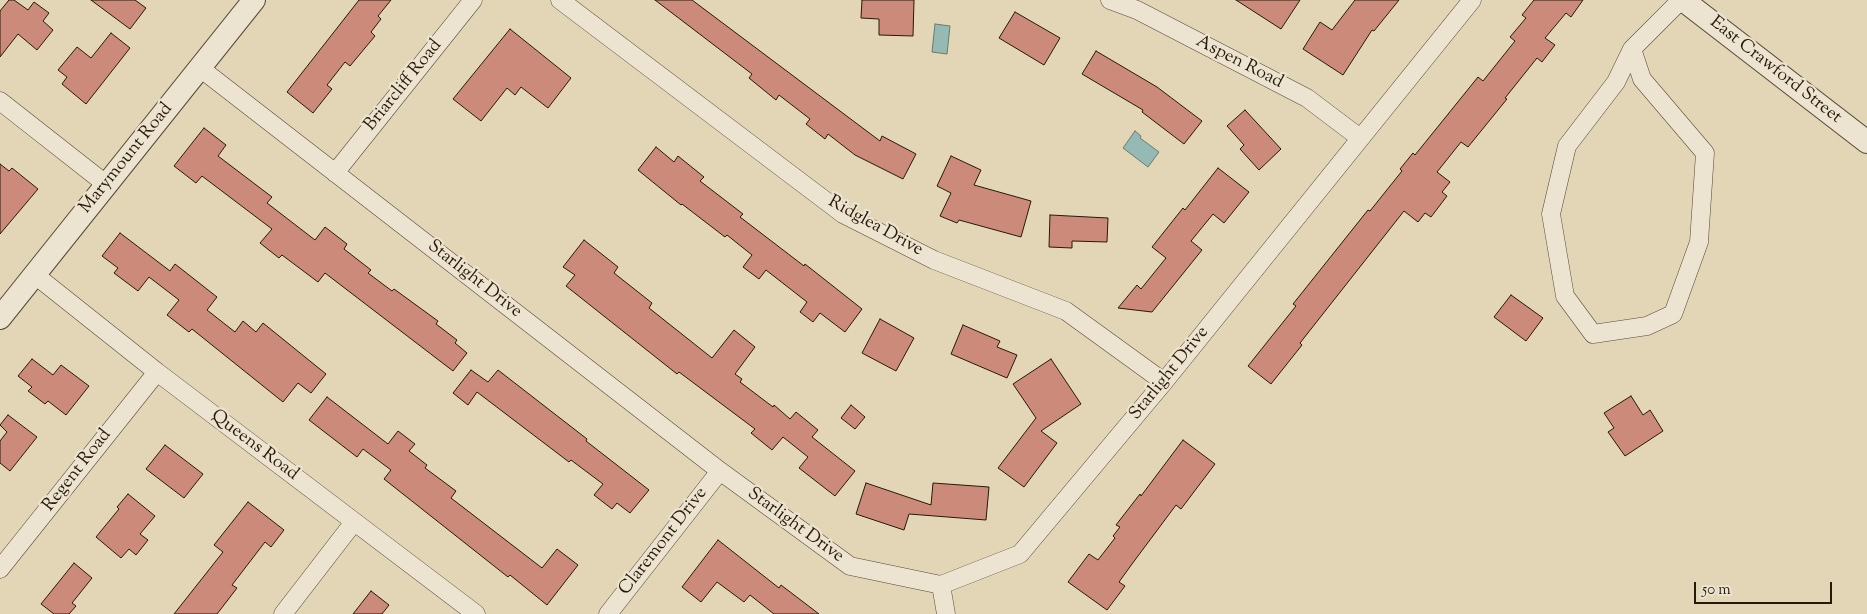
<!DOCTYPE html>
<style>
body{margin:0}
#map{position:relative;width:1867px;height:614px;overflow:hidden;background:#e2d6b7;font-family:"Sorts Mill Goudy",serif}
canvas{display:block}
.scale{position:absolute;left:1694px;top:582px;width:138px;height:22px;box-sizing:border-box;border:2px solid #281808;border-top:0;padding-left:6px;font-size:15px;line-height:18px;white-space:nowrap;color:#281808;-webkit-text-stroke:4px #ece4d0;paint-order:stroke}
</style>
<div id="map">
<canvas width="1867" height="614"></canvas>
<div class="scale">50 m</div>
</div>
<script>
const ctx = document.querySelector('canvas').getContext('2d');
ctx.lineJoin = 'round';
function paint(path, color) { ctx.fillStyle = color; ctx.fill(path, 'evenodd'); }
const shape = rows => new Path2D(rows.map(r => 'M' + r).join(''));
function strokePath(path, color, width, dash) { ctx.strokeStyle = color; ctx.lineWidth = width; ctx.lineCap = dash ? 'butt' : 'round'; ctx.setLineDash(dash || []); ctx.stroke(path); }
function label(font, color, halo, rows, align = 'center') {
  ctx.font = font + ' "Sorts Mill Goudy",serif'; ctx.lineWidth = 4.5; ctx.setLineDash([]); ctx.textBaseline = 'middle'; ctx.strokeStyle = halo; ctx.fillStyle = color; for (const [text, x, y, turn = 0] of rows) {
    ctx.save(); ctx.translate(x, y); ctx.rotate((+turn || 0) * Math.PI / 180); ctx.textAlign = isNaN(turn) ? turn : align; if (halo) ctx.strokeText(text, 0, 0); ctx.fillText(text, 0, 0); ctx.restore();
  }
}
const water = shape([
 [935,24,950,26,947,54,932,52,935,24],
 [1135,131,1141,136,1140,138,1159,152,1148,167,1123,148,1135,131]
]);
paint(water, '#95b9b3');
strokePath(water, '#69796f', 1);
const building = shape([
 [9,0,14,0,28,10,34,2,49,13,43,21,53,30,37,50,18,34,0,57,0,11,9,0],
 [91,0,135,0,146,8,130,29,91,0],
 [359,0,391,0,378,16,381,19,371,32,375,36,350,66,345,62,327,85,332,89,313,113,287,92,359,0],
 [655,0,692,0,880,141,882,136,916,154,903,179,855,155,828,134,825,139,806,124,810,119,779,95,776,100,749,78,752,74,655,0],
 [862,0,914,0,913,36,879,35,879,19,861,18,862,0],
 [1236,0,1300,0,1281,29,1236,0],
 [1355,0,1399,0,1374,31,1372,30,1343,75,1303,49,1320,22,1332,30,1355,0],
 [1534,0,1583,0,1571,17,1566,13,1545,38,1555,45,1542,62,1537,58,1505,98,1507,99,1468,147,1461,142,1437,172,1450,182,1442,192,1447,196,1431,217,1425,213,1418,222,1404,211,1300,343,1302,345,1271,384,1248,366,1296,306,1293,304,1368,210,1370,211,1402,171,1400,169,1413,153,1415,155,1478,77,1483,81,1515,41,1510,37,1526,18,1522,15,1534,0],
 [1015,12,1060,38,1044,65,999,38,1015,12],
 [510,29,571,78,548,108,521,87,515,95,507,88,481,121,453,99,510,29],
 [111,33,130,48,86,104,62,84,67,77,58,70,77,47,91,58,111,33],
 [1096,51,1157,87,1202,121,1184,144,1142,112,1143,110,1082,74,1096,51],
 [1245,110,1281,149,1259,170,1240,149,1244,145,1227,126,1245,110],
 [204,128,226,145,218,156,272,197,267,203,315,240,325,227,347,244,344,249,371,270,368,273,392,291,394,289,438,321,436,324,457,340,455,343,467,353,453,371,325,273,318,282,282,255,279,258,260,243,272,229,202,176,196,183,174,166,204,128],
 [656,147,674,162,678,156,704,177,700,181,743,214,740,217,804,266,805,264,862,309,845,332,820,313,813,322,800,312,807,302,766,270,759,279,743,267,752,255,727,235,725,237,682,204,681,205,638,170,656,147],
 [951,156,981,170,974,185,1031,201,1021,237,959,220,957,223,940,216,951,193,937,186,951,156],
 [0,164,9,171,12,168,38,189,0,234,0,164],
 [1218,168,1249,192,1224,223,1213,214,1191,241,1202,250,1152,312,1118,308,1137,285,1141,289,1166,258,1152,247,1183,208,1185,210,1218,168],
 [1050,215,1108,218,1107,242,1072,241,1072,248,1049,247,1050,215],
 [120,233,170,271,175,264,217,297,207,310,235,332,243,321,256,332,263,323,326,374,311,393,298,383,283,402,192,329,189,332,167,315,179,300,149,277,138,291,114,273,118,268,102,256,120,233],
 [584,240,618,267,614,273,652,303,649,308,712,358,734,330,755,347,735,374,742,379,740,382,773,407,774,405,790,419,796,412,818,430,812,437,855,471,835,496,799,468,808,457,783,437,772,450,751,433,755,429,679,372,677,374,566,286,575,275,563,267,584,240],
 [1511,295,1543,318,1526,341,1494,317,1511,295],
 [880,319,914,338,896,371,862,353,880,319],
 [963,325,1000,341,997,347,1017,355,1007,378,951,354,963,325],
 [32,359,53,375,61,365,89,386,66,415,48,401,45,404,28,391,32,387,18,376,32,359],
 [1051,359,1081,404,1041,431,1057,443,1024,487,998,468,1036,418,1013,384,1051,359],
 [471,370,488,382,498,370,587,439,586,441,649,490,630,513,617,503,612,509,594,495,603,484,571,460,569,462,477,392,468,405,453,393,471,370],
 [1631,396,1643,415,1650,410,1663,431,1625,456,1608,432,1614,428,1604,413,1631,396],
 [327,397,388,444,398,431,415,444,409,451,427,465,425,468,456,491,451,498,542,568,557,549,578,565,547,605,510,575,508,577,384,479,391,470,363,449,357,457,309,420,327,397],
 [851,405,865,417,855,429,841,418,851,405],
 [8,415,37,437,10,471,0,463,0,441,7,432,0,425,8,415],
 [1183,440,1215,464,1181,509,1176,505,1132,564,1119,582,1125,586,1107,610,1068,582,1089,554,1098,560,1115,538,1113,536,1120,527,1116,525,1140,494,1141,496,1183,440],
 [165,445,203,474,184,498,146,469,165,445],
 [866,483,931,505,933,483,989,487,986,520,909,514,904,530,856,514,866,483],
 [128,494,155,516,140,534,148,540,136,555,129,549,121,558,96,537,119,509,117,507,128,494],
 [248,502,284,530,271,547,265,542,232,585,237,588,217,614,174,614,223,552,214,545,248,502],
 [718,540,779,588,781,585,819,614,774,614,750,595,744,602,717,582,701,602,682,587,718,540],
 [74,563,92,578,72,603,76,606,69,614,54,614,41,604,74,563],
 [371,591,389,605,382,614,353,614,371,591]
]);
paint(building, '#cc8a7b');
strokePath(building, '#281808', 1);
const minor = shape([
 [560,0,843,214,934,260,1066,311,1164,382],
 [1110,0,1137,10,1307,98,1360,138],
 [1632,49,1642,79,1705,153,1699,242,1673,314,1647,326,1593,334,1565,296,1551,214,1567,146,1616,82,1632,49],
 [1632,49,1681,0],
 [200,68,720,471,850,566,941,585,1020,554,1164,382,1472,0],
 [0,101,107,185],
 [335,173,473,0],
 [35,275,157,372,476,614],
 [0,569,157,372],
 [941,585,946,614],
 [283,614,354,522],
 [608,614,720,471]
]);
const tertiary = shape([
 [1683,0,1867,142],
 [0,318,254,0]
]);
strokePath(minor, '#564834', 19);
strokePath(tertiary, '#564834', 24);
strokePath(minor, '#ece4d0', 18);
strokePath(tertiary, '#ece4d0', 22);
label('18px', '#281808', '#ece4d0', [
 ["Aspen Road",1239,63,27],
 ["East Crawford Street",1775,71,38],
 ["Briarcliff Road",404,86,-51],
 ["Marymount Road",127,159,-51],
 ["Ridglea Drive",875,227,29],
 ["Starlight Drive",474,280,38],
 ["Starlight Drive",1170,374,-51],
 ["Queens Road",254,446,37],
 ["Regent Road",78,471,-52],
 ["Starlight Drive",795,526,36],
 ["Claremont Drive",664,542,-52]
]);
</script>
